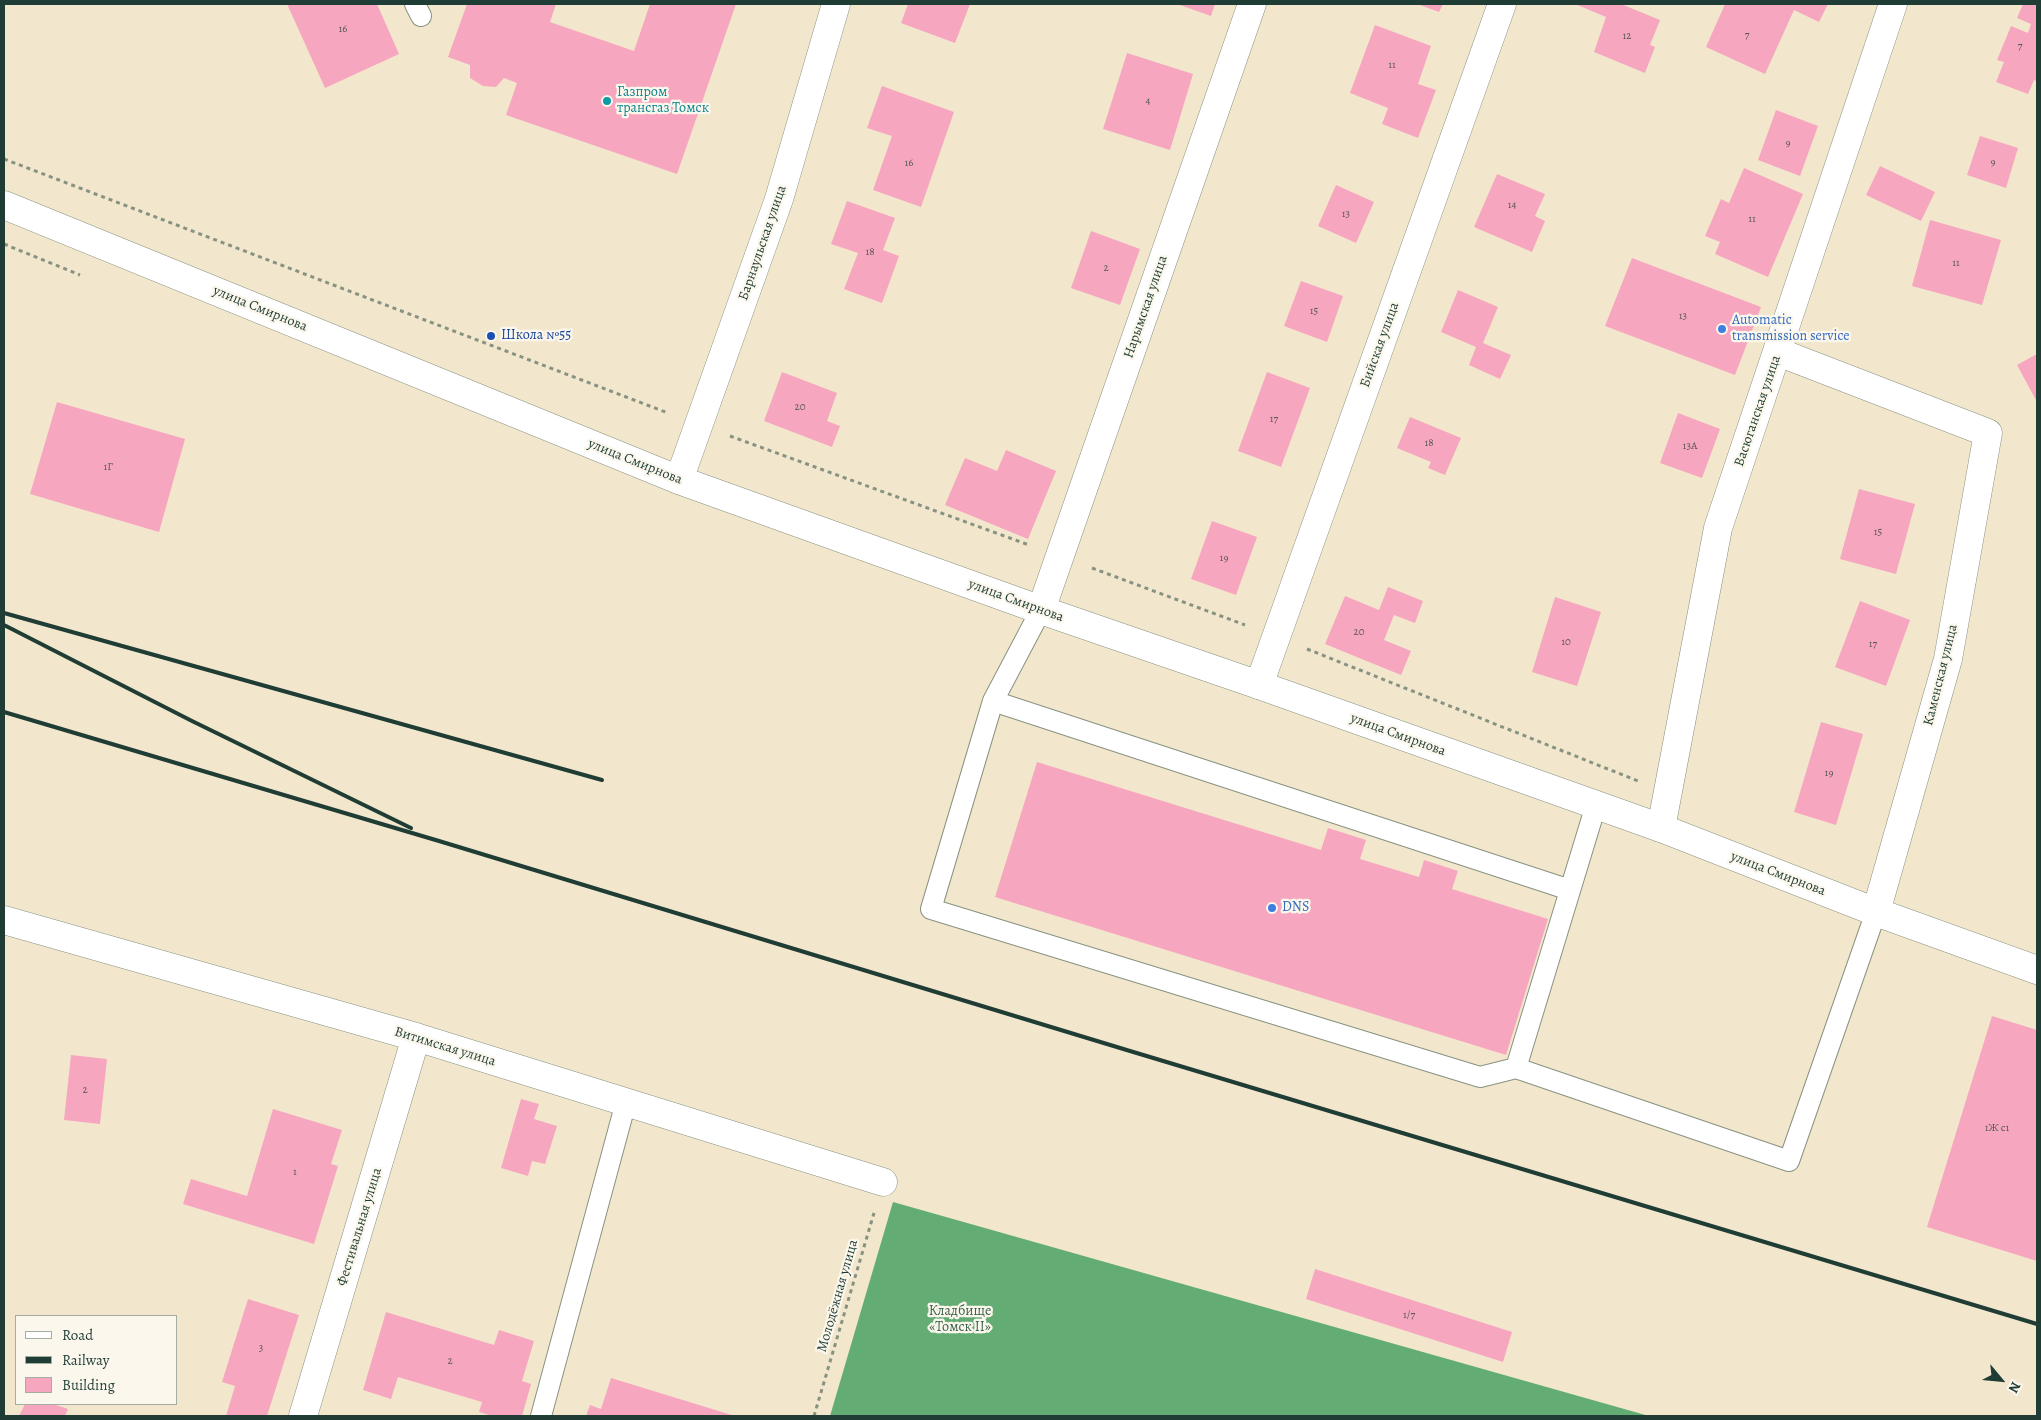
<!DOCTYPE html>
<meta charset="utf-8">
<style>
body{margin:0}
#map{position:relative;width:2041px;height:1420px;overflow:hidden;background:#f2e7cd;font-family:Alegreya,serif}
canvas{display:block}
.frame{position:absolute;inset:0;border:5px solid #1f3d34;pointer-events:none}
.legend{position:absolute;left:15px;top:1315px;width:162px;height:90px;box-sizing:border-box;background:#fbf7ec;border:1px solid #a3ada2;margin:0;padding:6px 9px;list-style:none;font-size:15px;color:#1f3d34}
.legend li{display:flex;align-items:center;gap:10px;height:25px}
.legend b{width:25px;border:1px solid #a3ada2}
.north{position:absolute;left:1976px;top:1355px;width:50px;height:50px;-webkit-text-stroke:4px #fbf7ec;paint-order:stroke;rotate:118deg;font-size:14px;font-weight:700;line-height:20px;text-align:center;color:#1f3d34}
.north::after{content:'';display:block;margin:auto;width:18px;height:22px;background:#1f3d34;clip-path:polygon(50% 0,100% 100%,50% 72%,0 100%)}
</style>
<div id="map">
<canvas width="2041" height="1420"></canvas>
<div class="frame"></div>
<ul class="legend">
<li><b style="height:6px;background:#fff"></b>Road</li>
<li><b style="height:6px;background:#1f3d34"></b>Railway</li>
<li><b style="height:14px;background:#f7a6bf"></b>Building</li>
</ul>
<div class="north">N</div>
</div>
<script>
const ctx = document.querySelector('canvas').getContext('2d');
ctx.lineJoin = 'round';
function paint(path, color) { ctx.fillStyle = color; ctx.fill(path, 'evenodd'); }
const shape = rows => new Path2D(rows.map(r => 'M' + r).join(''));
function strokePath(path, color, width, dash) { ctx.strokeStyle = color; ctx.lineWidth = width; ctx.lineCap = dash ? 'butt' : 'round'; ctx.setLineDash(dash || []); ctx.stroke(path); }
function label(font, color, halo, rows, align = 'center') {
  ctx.font = font + ' Alegreya,serif'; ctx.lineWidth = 4.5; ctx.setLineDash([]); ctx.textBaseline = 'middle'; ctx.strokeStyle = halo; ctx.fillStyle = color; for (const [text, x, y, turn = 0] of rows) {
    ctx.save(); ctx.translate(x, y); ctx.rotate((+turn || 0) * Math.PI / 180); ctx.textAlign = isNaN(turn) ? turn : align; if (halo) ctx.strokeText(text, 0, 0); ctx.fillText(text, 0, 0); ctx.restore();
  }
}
paint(shape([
 [893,1202,1649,1416,830,1416]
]), '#63ac74');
paint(shape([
 [287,4,377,4,399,54,325,88],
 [467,4,556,4,550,22,634,51,650,4,736,4,677,174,506,115,517,83,504,78,496,87,483,86,470,78,470,65,448,57],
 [908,4,970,4,955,43,901,23],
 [1177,4,1215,4,1211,16],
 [1417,4,1443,4,1439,12],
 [1575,4,1621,4,1660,20,1650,45,1655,47,1645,73,1594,52,1606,17],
 [1725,4,1828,4,1819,22,1794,10,1765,74,1706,47],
 [2023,4,2037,4,2037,81,2034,80,2028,94,1996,82,2004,62,1997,60,2011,26,2028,33,2031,24,2017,18],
 [1375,25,1431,46,1418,84,1436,90,1418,138,1382,124,1388,108,1350,93],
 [1127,53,1193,74,1170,150,1103,129],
 [882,86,954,112,921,207,873,190,892,136,867,128],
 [1776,110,1818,126,1800,176,1758,160],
 [1980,136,2018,148,2006,188,1967,175],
 [1880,166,1935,192,1921,221,1866,195],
 [1744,168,1803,194,1768,277,1715,254,1720,242,1705,236,1721,199,1729,203],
 [1497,174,1545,194,1535,216,1545,221,1532,252,1474,227],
 [1336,185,1374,202,1356,243,1318,226],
 [847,201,895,218,883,250,899,256,882,303,844,289,858,253,831,244],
 [1930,220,2001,240,1982,305,1912,286],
 [1091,231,1140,249,1120,305,1071,288],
 [1632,258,1761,307,1735,375,1605,326],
 [1301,281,1343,296,1327,342,1284,326],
 [1458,290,1498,307,1483,343,1511,355,1500,379,1469,365,1476,347,1441,332],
 [2037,354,2037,402,2017,365],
 [782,372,837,393,827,421,840,426,832,447,764,421],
 [1267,372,1310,388,1281,467,1238,451],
 [57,402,185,439,159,532,30,494],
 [1678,413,1720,429,1702,478,1660,463],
 [1410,417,1461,438,1445,475,1428,468,1431,462,1397,448],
 [1006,450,1056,471,1028,539,945,505,965,458,997,471],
 [1859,489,1915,504,1896,574,1840,559],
 [1212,521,1257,537,1236,595,1191,579],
 [1388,587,1423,601,1415,623,1394,615,1384,640,1411,651,1401,675,1325,644,1345,596,1379,610],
 [1555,597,1601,612,1577,686,1532,672],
 [1860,601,1910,620,1886,686,1835,667],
 [1821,722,1863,734,1836,825,1794,812],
 [1037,762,1321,850,1328,828,1366,840,1360,859,1419,877,1424,860,1458,871,1452,889,1548,919,1506,1055,995,897],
 [1992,1016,2037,1030,2037,1261,1927,1227],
 [71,1055,107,1059,100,1124,64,1120],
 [521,1099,539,1104,534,1119,557,1126,545,1164,532,1161,528,1176,501,1168],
 [273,1109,342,1130,331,1164,338,1166,314,1244,183,1204,191,1179,247,1196],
 [1315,1269,1512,1332,1503,1362,1306,1299],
 [248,1299,299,1315,267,1416,226,1416,235,1386,222,1382],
 [386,1312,494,1345,499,1330,534,1341,522,1381,531,1384,522,1416,492,1416,479,1412,482,1402,398,1377,391,1399,363,1390],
 [611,1378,735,1416,586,1416,590,1405,601,1409],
 [25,1404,53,1404,68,1409,65,1416,19,1416]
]), '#f7a6bf');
const service = shape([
 [415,4,421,16],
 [1041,610,993,701,1570,890],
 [993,701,931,909,1480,1077,1516,1068,1789,1161,1876,912],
 [1516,1068,1596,805],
 [541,1416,626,1102]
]);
const minor = shape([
 [1778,352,1988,433,1948,659,1876,912],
 [679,480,779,199,836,4],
 [1041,610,1252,4],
 [1259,685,1502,4],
 [1661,828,1718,528,1893,4],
 [4,920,416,1037,883,1182],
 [303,1416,416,1037]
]);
const secondary = shape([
 [4,205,679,480,1041,610,1259,685,1661,828,1876,912,2037,970]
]);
strokePath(service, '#889280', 22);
strokePath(minor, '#889280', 29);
strokePath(secondary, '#889280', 29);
strokePath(shape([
 [4,159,668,413],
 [4,244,80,275],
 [730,436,1029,545],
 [1092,568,1245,625],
 [1307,649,1638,781],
 [814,1416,874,1213]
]), '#889280', 3, [4, 4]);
strokePath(service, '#fff', 20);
strokePath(minor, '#fff', 28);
strokePath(secondary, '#fff', 28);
strokePath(shape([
 [4,613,602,780],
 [4,625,192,721,411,828],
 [4,712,439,841,1130,1051,2037,1324]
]), '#1f3d34', 4);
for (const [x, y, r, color] of [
 [607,101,5,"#0f9aa8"],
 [1722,329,5,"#3f7fe0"],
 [491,336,5,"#1a4fb4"],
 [1272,908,5,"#3f7fe0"]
]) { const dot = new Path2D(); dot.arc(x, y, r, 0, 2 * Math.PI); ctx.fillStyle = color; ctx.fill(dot); strokePath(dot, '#fbf7ec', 2); }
label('11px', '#555757', null, [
 ["16",343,29],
 ["7",1747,35],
 ["12",1627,36],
 ["7",2020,46],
 ["11",1392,65],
 ["4",1148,101],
 ["9",1788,143],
 ["9",1993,162],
 ["16",909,163],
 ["14",1512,205],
 ["13",1346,214],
 ["11",1752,219],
 ["18",870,252],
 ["11",1956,263],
 ["2",1106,268],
 ["15",1314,311],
 ["13",1683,316],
 ["20",800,407],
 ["17",1274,419],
 ["18",1429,443],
 ["13А",1690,446],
 ["1Г",108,467],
 ["15",1878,532],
 ["19",1224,558],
 ["20",1359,632],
 ["10",1566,642],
 ["17",1873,644],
 ["19",1829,773],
 ["2",85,1090],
 ["1Ж с1",1997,1128],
 ["1",295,1172],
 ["1/7",1409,1315],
 ["3",261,1348],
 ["2",450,1361]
]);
label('14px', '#0d838f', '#fbf7ec', [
 ["Газпром",617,93],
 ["трансгаз Томск",617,109]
], 'left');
label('14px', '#1f3d34', '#fbf7ec', [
 ["Барнаульская улица",763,243,-71],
 ["Нарымская улица",1146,307,-71],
 ["улица Смирнова",260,309,22],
 ["Бийская улица",1380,345,-70],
 ["Васюганская улица",1758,411,-71],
 ["улица Смирнова",635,462,22],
 ["улица Смирнова",1016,601,20],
 ["Каменская улица",1941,675,-76],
 ["улица Смирнова",1398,735,20],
 ["улица Смирнова",1778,874,21],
 ["Витимская улица",445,1047,17],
 ["Фестивальная улица",360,1227,-73],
 ["Молодёжная улица",838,1296,-74]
]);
label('14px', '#366cbe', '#fbf7ec', [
 ["Automatic",1732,321],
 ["transmission service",1732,337],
 ["DNS",1282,908]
], 'left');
label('14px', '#164399', '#fbf7ec', [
 ["Школа №55",501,336]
], 'left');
label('14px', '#366049', '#fbf7ec', [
 ["Кладбище",960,1312],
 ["«Томск II»",960,1328]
]);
</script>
